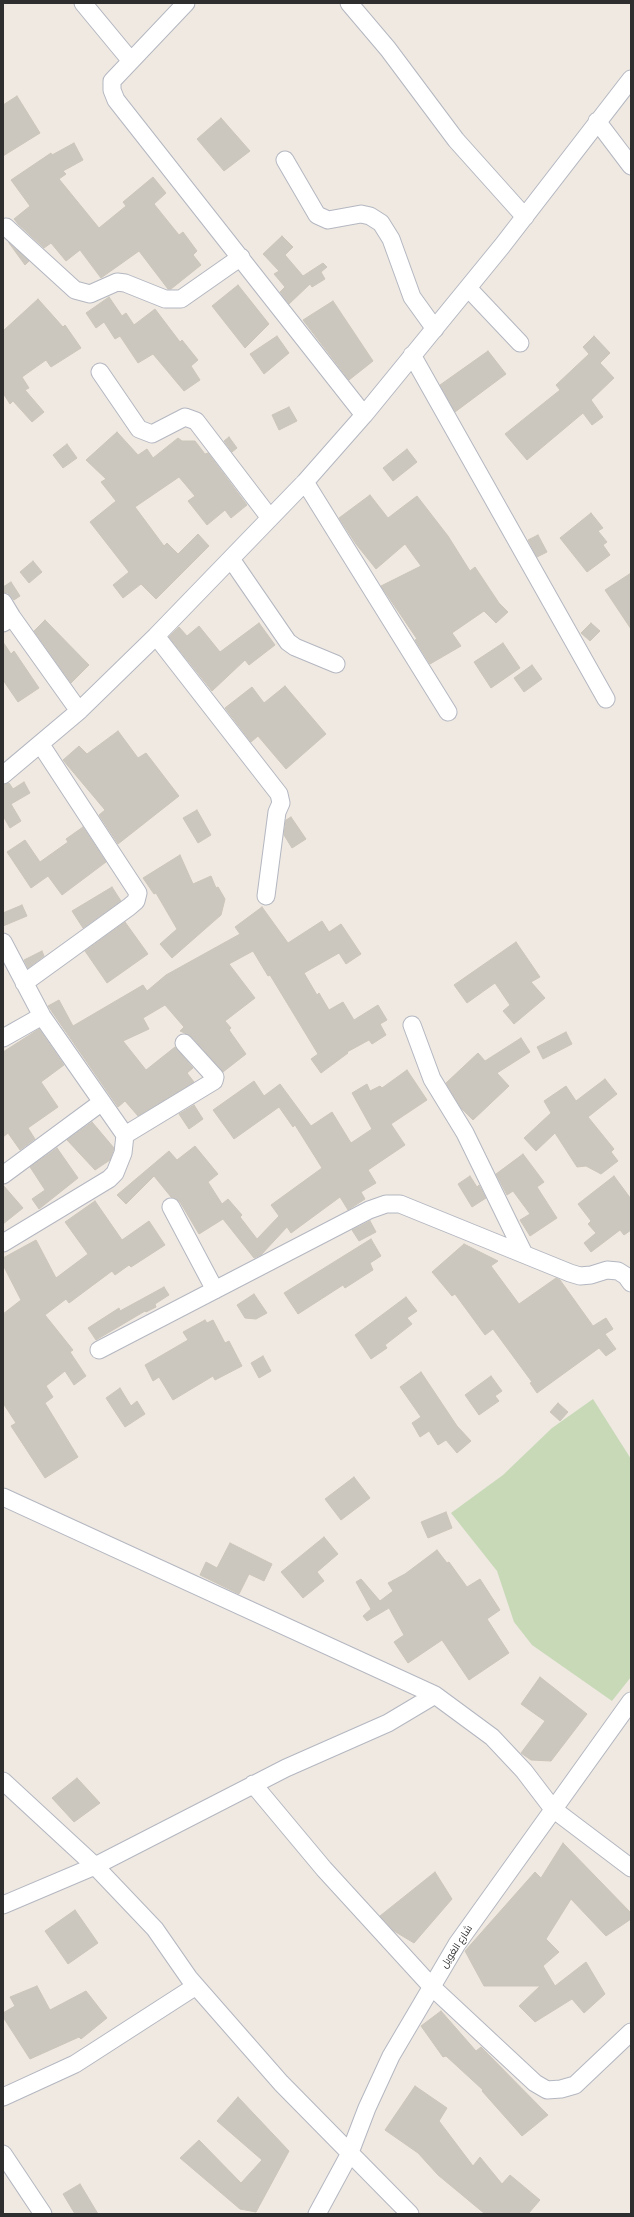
<!DOCTYPE html>
<meta charset="utf-8">
<style>
body{margin:0}
#map{position:relative;width:634px;height:2217px;overflow:hidden;background:#efe9e1;font-family:"Roboto Condensed",sans-serif}
canvas{display:block}
.frame{position:absolute;inset:0;border:4px solid #2e2e2e;pointer-events:none}
</style>
<div id="map">
<canvas width="634" height="2217"></canvas>
<div class="frame"></div>
</div>
<script>
const ctx = document.querySelector('canvas').getContext('2d');
ctx.lineJoin = 'round';
function paint(path, color) { ctx.fillStyle = color; ctx.fill(path, 'evenodd'); }
const shape = rows => new Path2D(rows.map(r => 'M' + r).join(''));
function strokePath(path, color, width, dash) { ctx.strokeStyle = color; ctx.lineWidth = width; ctx.lineCap = dash ? 'butt' : 'round'; ctx.setLineDash(dash || []); ctx.stroke(path); }
function label(font, color, halo, rows, align = 'center') {
  ctx.font = font + ' "Roboto Condensed",Cairo,sans-serif'; ctx.lineWidth = 3; ctx.setLineDash([]); ctx.textBaseline = 'middle'; ctx.strokeStyle = halo; ctx.fillStyle = color; for (const [text, x, y, turn = 0] of rows) {
    ctx.save(); ctx.translate(x, y); ctx.rotate((+turn || 0) * Math.PI / 180); ctx.textAlign = isNaN(turn) ? turn : align; if (halo) ctx.strokeText(text, 0, 0); ctx.fillText(text, 0, 0); ctx.restore();
  }
}
paint(shape([
 [593,1399,631,1459,631,1677,612,1701,532,1645,514,1622,497,1571,451,1513,503,1475,552,1428]
]), '#c8d9b8');
const building = shape([
 [17,96,40,133,3,156,3,105,17,96],
 [221,118,250,151,224,171,197,139,221,118],
 [74,143,83,160,63,171,66,174,59,179,99,228,126,206,123,202,153,177,166,193,154,204,179,235,183,232,197,251,193,255,201,265,171,289,168,289,139,251,101,278,80,250,66,261,51,243,44,248,18,224,14,219,30,206,11,180,51,153,52,155,74,143],
 [282,236,293,247,285,255,303,276,323,263,327,267,321,272,325,279,312,287,310,284,289,304,280,292,285,287,274,274,279,271,263,254,282,236],
 [9,243,29,261,25,265,9,243],
 [238,285,269,324,245,348,212,306,238,285],
 [109,297,122,316,126,313,134,325,155,309,180,342,182,340,198,360,191,366,200,380,184,391,153,354,138,363,120,336,115,339,104,322,96,328,86,313,109,297],
 [38,299,63,327,65,325,81,348,51,367,46,360,22,377,29,388,25,390,44,412,32,422,13,401,10,404,3,393,3,331,38,299],
 [333,301,373,361,349,380,303,320,333,301],
 [277,336,289,353,264,374,250,354,277,336],
 [594,336,610,353,600,363,614,378,591,400,603,417,592,425,583,413,527,460,505,434,560,390,556,385,589,354,583,347,594,336],
 [488,351,506,374,455,412,440,385,488,351],
 [289,407,297,421,279,430,272,415,289,407],
 [117,432,138,455,147,449,153,458,178,438,182,441,195,441,205,454,208,453,247,505,231,518,225,510,207,525,188,501,195,496,179,477,135,507,164,546,167,543,178,554,198,534,209,546,156,599,141,584,123,598,113,585,129,572,90,522,116,501,101,482,106,479,86,460,117,432],
 [229,437,237,448,232,452,224,441,229,437],
 [67,444,77,458,63,468,53,455,67,444],
 [407,449,417,462,393,481,383,468,407,449],
 [370,495,388,518,417,496,448,536,470,571,475,567,499,603,508,612,496,623,484,611,452,633,461,646,430,664,415,640,417,639,381,586,421,566,405,544,376,569,356,544,339,518,370,495],
 [591,513,603,528,598,531,607,542,603,545,610,555,587,572,560,538,591,513],
 [538,535,547,552,537,557,528,540,538,535],
 [33,561,42,572,29,583,20,572,33,561],
 [631,573,631,629,605,590,631,573],
 [11,582,20,596,14,600,8,593,3,592,3,587,11,582],
 [45,620,89,665,71,683,34,631,45,620],
 [259,623,275,645,249,665,245,660,212,691,169,637,179,627,187,636,199,626,220,652,259,623],
 [591,623,600,631,590,641,581,633,591,623],
 [3,642,11,654,14,651,39,688,18,702,3,680,3,642],
 [503,643,520,668,491,688,474,662,503,643],
 [532,665,542,679,524,692,514,678,532,665],
 [285,686,326,734,286,769,258,736,251,742,225,708,252,687,264,703,285,686],
 [118,731,138,758,146,753,179,796,118,844,99,815,105,810,63,760,79,746,87,754,118,731],
 [24,782,30,793,11,804,21,821,10,828,3,816,3,785,9,783,13,789,24,782],
 [197,810,211,835,198,843,183,818,197,810],
 [291,817,306,839,292,848,284,835,286,820,291,817],
 [83,827,106,862,62,895,48,876,31,888,7,852,25,840,40,862,68,842,66,839,83,827],
 [180,855,193,884,211,876,216,888,218,887,225,899,221,915,172,958,160,944,177,929,156,893,154,894,143,878,180,855],
 [112,887,121,901,83,928,72,911,112,887],
 [22,905,27,916,3,926,3,913,22,905],
 [262,907,288,943,322,921,329,932,341,924,361,954,346,964,339,953,304,973,317,995,319,993,329,1010,343,1002,354,1020,378,1005,387,1020,380,1024,386,1035,372,1044,369,1040,347,1052,348,1053,321,1073,311,1059,318,1054,270,975,268,976,253,951,229,964,255,998,225,1021,231,1028,229,1030,246,1054,223,1072,191,1036,180,1031,184,1027,165,1005,143,1018,149,1029,123,1041,146,1070,175,1047,193,1068,187,1073,194,1082,138,1116,125,1101,118,1107,48,1006,59,1000,73,1026,143,985,147,991,166,975,240,934,235,927,262,907],
 [125,922,148,954,107,983,85,951,125,922],
 [516,942,540,977,531,982,545,998,514,1024,503,1011,510,1005,495,983,467,1003,454,985,516,942],
 [42,951,44,956,28,968,24,960,42,951],
 [39,1029,64,1065,41,1082,58,1107,28,1128,35,1139,20,1150,8,1133,3,1137,3,1052,39,1029],
 [566,1032,572,1044,543,1059,537,1047,566,1032],
 [521,1038,530,1052,497,1073,509,1086,473,1120,461,1108,446,1083,478,1053,485,1061,521,1038],
 [407,1070,427,1100,391,1124,405,1145,368,1170,376,1183,361,1192,365,1199,348,1210,340,1197,291,1233,287,1227,261,1255,254,1258,223,1219,199,1234,180,1202,171,1197,154,1176,126,1204,117,1195,169,1151,177,1160,195,1146,218,1174,208,1182,222,1204,228,1199,242,1215,240,1217,257,1239,279,1216,271,1205,322,1168,295,1125,293,1127,279,1107,234,1139,213,1110,254,1081,264,1096,280,1084,311,1126,332,1112,351,1143,372,1129,352,1093,367,1084,370,1091,380,1086,382,1088,407,1070],
 [605,1079,617,1094,588,1117,614,1149,611,1152,618,1161,601,1174,586,1166,577,1167,555,1133,536,1151,524,1138,551,1113,544,1101,566,1086,576,1101,605,1079],
 [194,1105,203,1119,189,1129,179,1114,194,1105],
 [92,1122,114,1148,110,1160,95,1170,67,1140,92,1122],
 [57,1148,78,1178,39,1209,32,1199,45,1190,30,1167,57,1148],
 [523,1154,544,1182,537,1187,557,1218,530,1236,520,1220,530,1214,513,1191,507,1195,496,1174,523,1154],
 [470,1176,477,1187,479,1185,486,1198,472,1207,458,1184,470,1176],
 [614,1176,631,1199,631,1230,624,1235,620,1230,591,1252,584,1243,596,1233,588,1224,591,1221,578,1204,614,1176],
 [3,1185,23,1208,3,1224,3,1185],
 [95,1201,122,1240,149,1221,165,1245,131,1267,129,1265,115,1275,112,1271,69,1303,66,1299,45,1315,73,1350,70,1352,86,1376,74,1385,65,1371,46,1386,53,1397,45,1403,78,1457,45,1478,11,1426,16,1423,3,1403,3,1314,21,1300,3,1265,3,1258,36,1240,56,1278,88,1254,65,1222,95,1201],
 [370,1221,376,1232,359,1241,352,1230,370,1221],
 [371,1239,381,1256,370,1263,373,1270,345,1288,343,1285,298,1314,284,1293,371,1239],
 [464,1244,498,1261,491,1266,519,1304,556,1278,560,1280,593,1326,606,1318,613,1329,605,1334,616,1349,606,1356,599,1348,537,1393,530,1383,532,1382,493,1329,485,1335,455,1294,452,1296,432,1272,464,1244],
 [164,1287,169,1295,155,1304,156,1307,146,1312,145,1311,96,1340,88,1328,119,1308,120,1311,164,1287],
 [254,1294,267,1313,256,1319,245,1318,237,1305,254,1294],
 [406,1297,417,1311,407,1318,412,1324,385,1345,387,1348,371,1359,355,1335,406,1297],
 [205,1320,207,1323,213,1320,225,1343,229,1341,242,1366,215,1380,213,1376,173,1400,159,1377,153,1381,145,1365,188,1340,183,1332,205,1320],
 [263,1356,271,1371,259,1378,251,1363,263,1356],
 [421,1372,457,1426,471,1441,457,1453,446,1440,438,1445,429,1431,420,1437,412,1423,421,1417,400,1387,421,1372],
 [491,1376,502,1391,495,1396,499,1401,479,1415,465,1395,491,1376],
 [120,1388,131,1406,137,1401,145,1414,125,1427,106,1398,120,1388],
 [558,1403,568,1412,560,1421,550,1412,558,1403],
 [354,1477,370,1498,341,1520,325,1499,354,1477],
 [446,1512,452,1528,428,1538,421,1522,446,1512],
 [324,1537,338,1554,317,1572,324,1581,303,1598,281,1572,324,1537],
 [230,1543,272,1564,264,1581,249,1574,239,1594,200,1575,206,1562,217,1568,230,1543],
 [437,1550,447,1563,449,1562,467,1587,480,1579,500,1610,487,1619,509,1653,469,1680,442,1640,408,1663,394,1642,404,1635,389,1608,367,1621,363,1616,371,1609,356,1582,361,1579,380,1601,393,1591,388,1583,405,1574,437,1550],
 [540,1677,587,1714,551,1761,531,1760,521,1753,545,1721,521,1704,540,1677],
 [77,1778,100,1803,74,1822,52,1798,77,1778],
 [563,1843,631,1913,631,1919,606,1936,571,1899,546,1939,559,1952,543,1966,555,1986,586,1962,605,1994,584,2013,572,1999,535,2022,519,2006,540,1986,484,1986,465,1951,535,1872,541,1878,563,1843],
 [435,1872,452,1899,414,1943,394,1931,380,1916,435,1872],
 [75,1910,98,1943,68,1964,45,1931,75,1910],
 [37,1986,50,2010,86,1991,107,2018,81,2039,79,2037,30,2059,3,2017,3,2013,15,2006,10,1997,37,1986],
 [441,2011,476,2051,481,2047,548,2115,522,2136,482,2091,483,2090,446,2056,443,2057,421,2026,441,2011],
 [415,2086,447,2108,439,2121,473,2166,480,2157,502,2184,510,2175,540,2200,528,2214,485,2214,438,2175,418,2153,385,2130,415,2086],
 [238,2097,289,2151,256,2212,240,2209,180,2158,199,2140,241,2183,262,2160,217,2121,238,2097],
 [80,2184,98,2214,75,2214,63,2194,80,2184]
]);
paint(building, '#cbc7bf');
strokePath(building, '#cbc5ba', 1);
const minor = shape([
 [83,3,131,61,112,81,112,90,116,100,364,415],
 [349,3,388,49,456,140,525,217],
 [131,61,186,3],
 [597,121,631,166],
 [285,160,317,215,328,220,361,214,370,216,381,223,391,239,412,297,435,329],
 [6,227,75,290,90,294,117,282,125,283,165,299,181,299,241,257],
 [468,288,520,343],
 [412,355,606,699],
 [100,372,139,429,152,434,185,417,196,421,270,518],
 [305,482,448,712],
 [231,559,288,642,295,647,336,664],
 [3,602,12,617],
 [3,623,12,617,79,711],
 [156,636,279,794,281,803,277,812,266,896],
 [3,775,79,711,156,636,305,482,364,415,502,246,631,79],
 [3,942,42,1016,125,1135,214,1081,215,1077,184,1043],
 [24,983,129,907,136,901,138,893,41,745],
 [412,1025,432,1079,465,1133,524,1254],
 [3,1038,42,1016],
 [3,1175,102,1102],
 [171,1207,215,1290],
 [3,1243,109,1179,115,1173,123,1153,125,1135],
 [99,1350,369,1210,386,1204,400,1204,570,1273,580,1276,591,1275,607,1270,618,1271,626,1276,631,1283],
 [3,1497,435,1695,492,1737,524,1771,553,1809,631,1868],
 [3,1781,95,1866,155,1929,189,1978,281,2083,410,2214],
 [253,1784,324,1869,432,1987,535,2083,547,2090,561,2089,575,2085,631,2032],
 [3,1905,95,1866,286,1768,388,1723,435,1695],
 [3,2097,75,2064,196,1986],
 [3,2154,43,2214],
 [317,2214,349,2155,367,2108,391,2056,457,1944,631,1701]
]);
strokePath(minor, '#b4b7c1', 19);
strokePath(minor, '#fff', 17);
label('10px', '#2e2e2e', '#fff', [
 ["شارع الغويل",457,1947,-57]
]);
</script>
